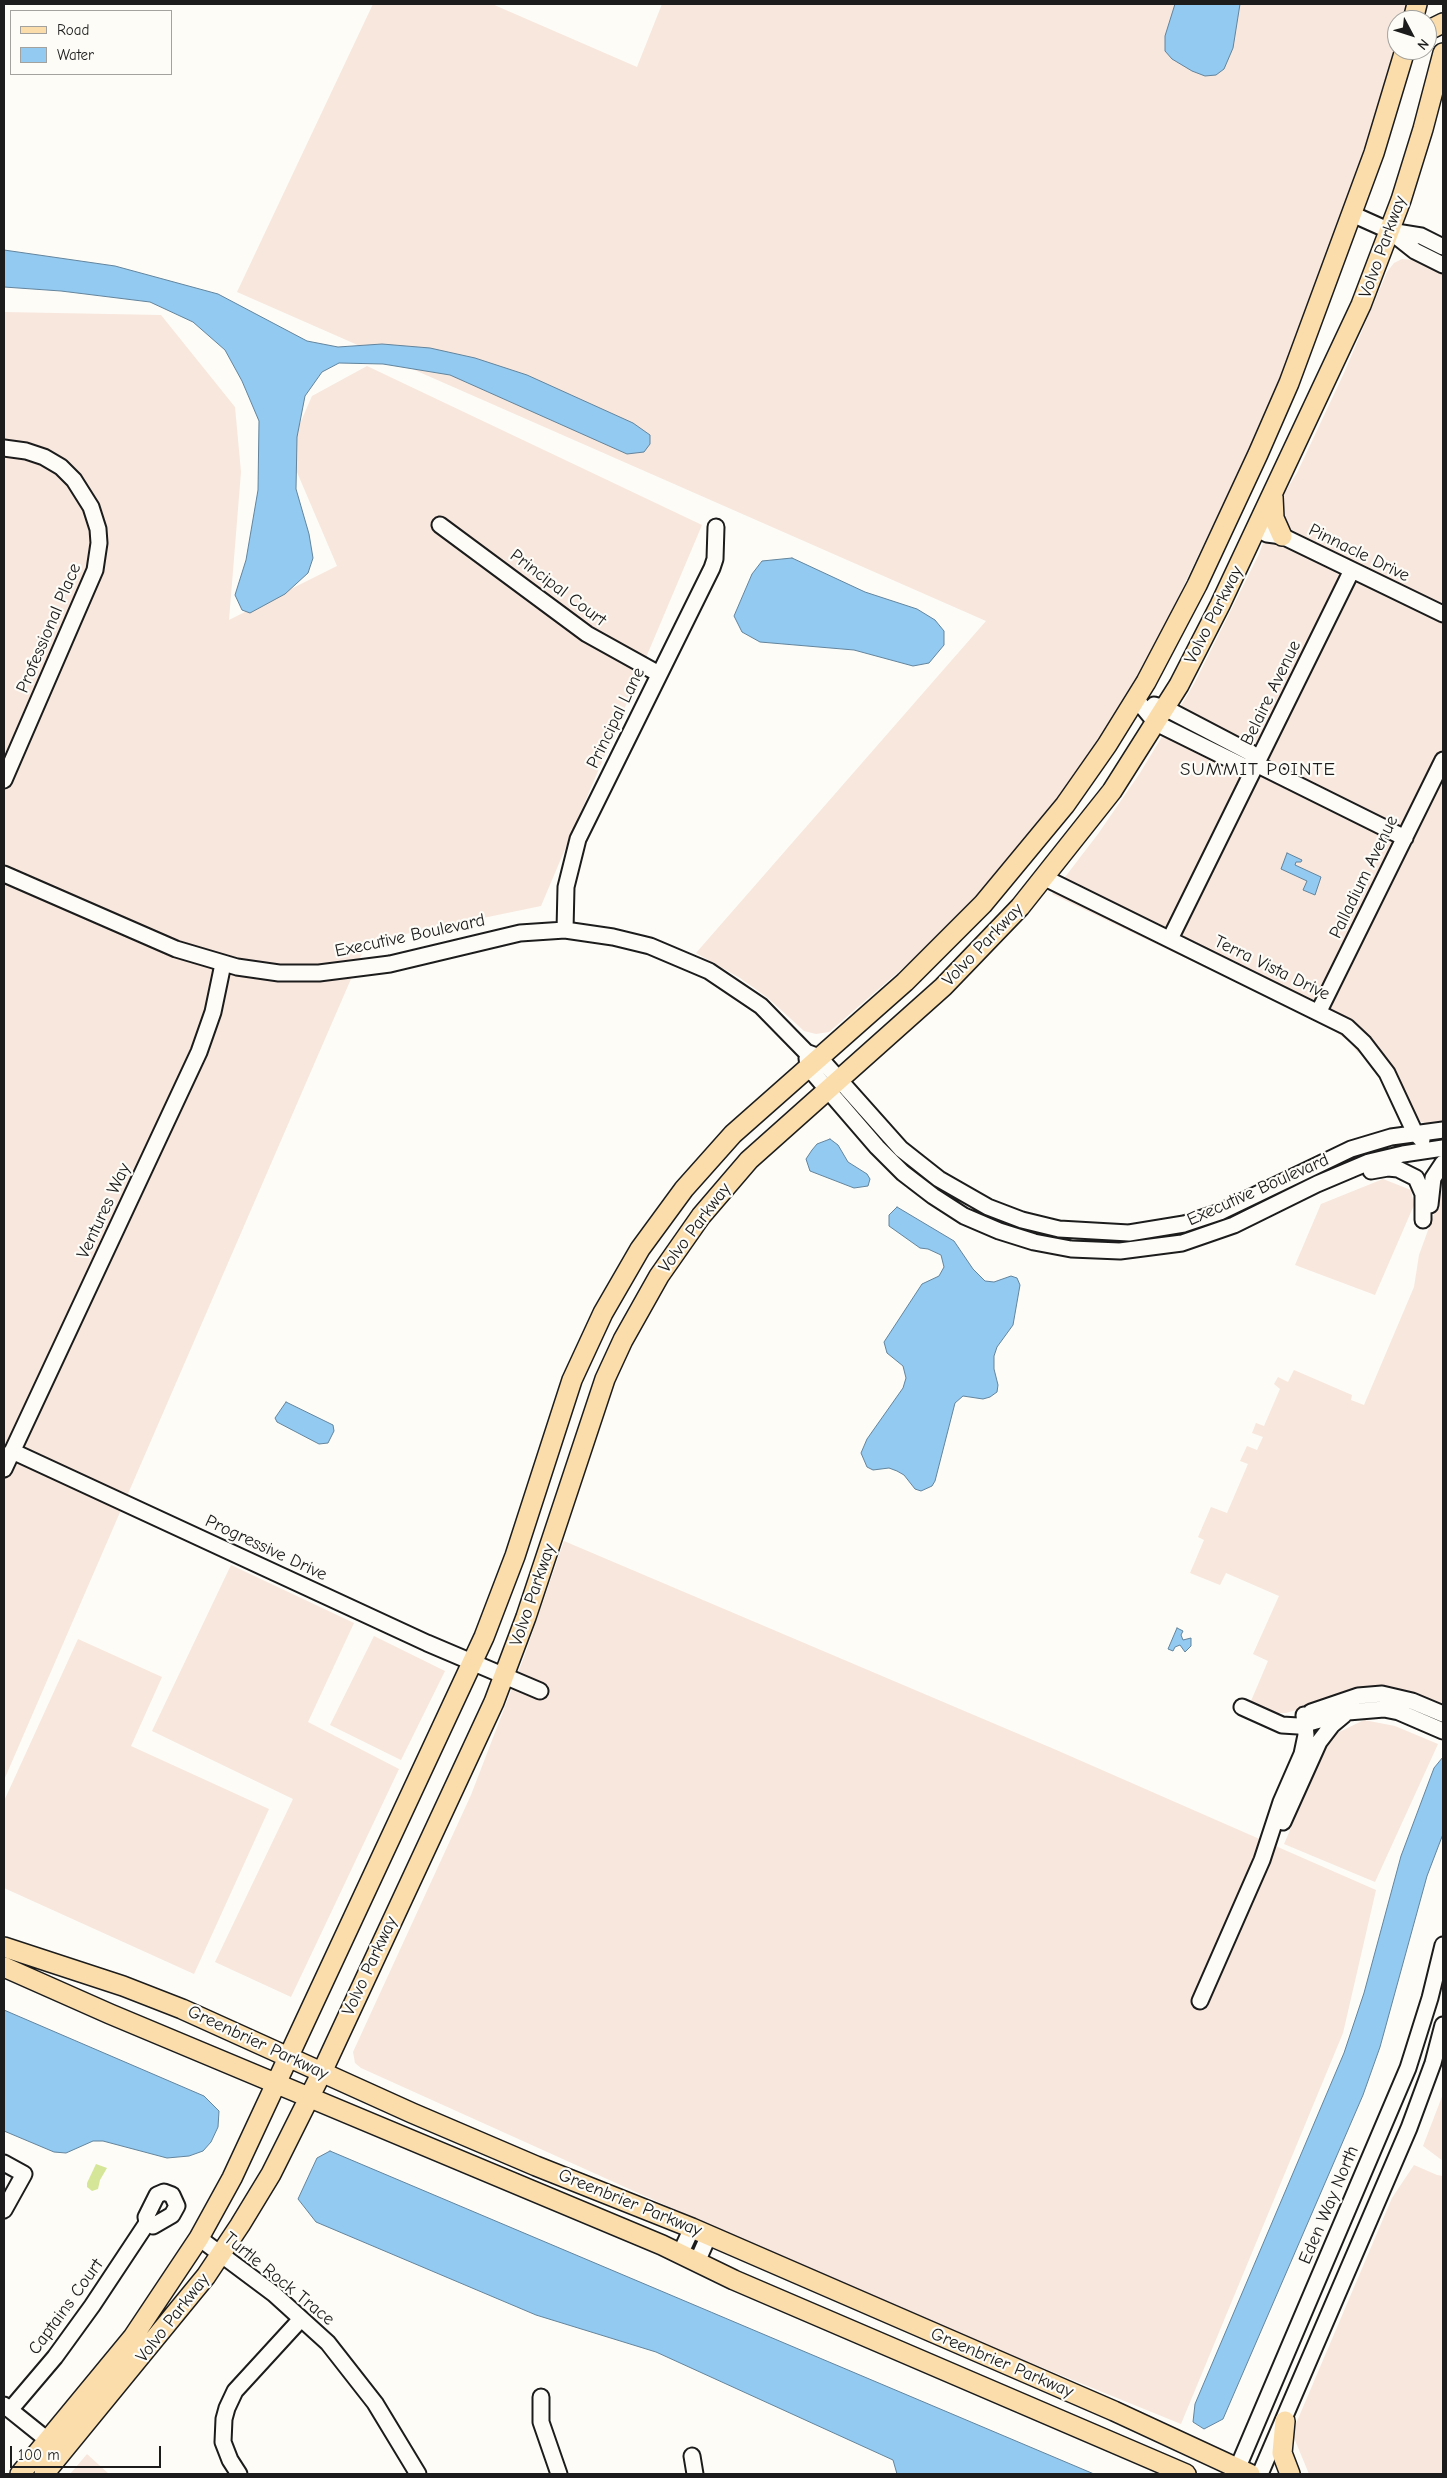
<!DOCTYPE html>
<style>
body{margin:0}
#map{position:relative;width:1447px;height:2478px;overflow:hidden;background:#fdfcf7;font-family:"Comic Neue",sans-serif}
canvas{display:block}
.frame{position:absolute;inset:0;border:5px solid #1c1c1c;pointer-events:none}
.legend{position:absolute;left:10px;top:10px;width:162px;height:65px;box-sizing:border-box;background:#fdfcf7;border:1px solid #a3a29f;margin:0;padding:6px 9px;list-style:none;font-size:15px;color:#1c1c1c}
.legend li{display:flex;align-items:center;gap:10px;height:25px}
.legend b{width:25px;border:1px solid #a3a29f}
.north{position:absolute;left:1387px;top:10px;width:50px;height:50px;box-sizing:border-box;background:#fdfcf7;border:1px solid #a3a29f;border-radius:50%;rotate:130deg;font-size:14px;font-weight:700;line-height:20px;text-align:center;color:#1c1c1c}
.north::after{content:'';display:block;margin:auto;width:18px;height:22px;background:#1c1c1c;clip-path:polygon(50% 0,100% 100%,50% 72%,0 100%)}
.scale{position:absolute;left:10px;top:2446px;width:151px;height:22px;box-sizing:border-box;border:2px solid #1c1c1c;border-top:0;padding-left:6px;font-size:15px;line-height:18px;white-space:nowrap;color:#1c1c1c;-webkit-text-stroke:4px #fdfcf7;paint-order:stroke}
</style>
<div id="map">
<canvas width="1447" height="2478"></canvas>
<div class="frame"></div>
<ul class="legend">
<li><b style="height:6px;background:#fbddab"></b>Road</li>
<li><b style="height:14px;background:#92caf1"></b>Water</li>
</ul>
<div class="north">N</div>
<div class="scale">100 m</div>
</div>
<script>
const ctx = document.querySelector('canvas').getContext('2d');
ctx.lineJoin = 'round';
function paint(path, color) { ctx.fillStyle = color; ctx.fill(path, 'evenodd'); }
const shape = rows => new Path2D(rows.map(r => 'M' + r).join(''));
function strokePath(path, color, width, dash) { ctx.strokeStyle = color; ctx.lineWidth = width; ctx.lineCap = dash ? 'butt' : 'round'; ctx.setLineDash(dash || []); ctx.stroke(path); }
function label(font, color, halo, rows, align = 'center') {
  ctx.font = font + ' "Comic Neue",sans-serif'; ctx.lineWidth = 4.5; ctx.setLineDash([]); ctx.textBaseline = 'middle'; ctx.strokeStyle = halo; ctx.fillStyle = color; for (const [text, x, y, turn = 0] of rows) {
    ctx.save(); ctx.translate(x, y); ctx.rotate((+turn || 0) * Math.PI / 180); ctx.textAlign = isNaN(turn) ? turn : align; if (halo) ctx.strokeText(text, 0, 0); ctx.fillText(text, 0, 0); ctx.restore();
  }
}
paint(shape([
 [373,4,492,4,637,67,662,4,1415,4,1410,20,1397,20,1397,50,1358,177,1283,379,1135,687,1047,818,1000,868,985,895,970,910,829,1032,816,1034,804,1031,768,998,740,978,696,953,986,621,237,292],
 [1402,259,1414,260,1443,273,1443,1125,1430,1125,1419,1121,1366,1036,1358,1053,1351,1043,1329,1027,1052,894,1098,834,1140,773,1194,684,1259,554,1278,503,1297,473,1344,373,1387,272,1394,263],
 [4,312,161,315,235,407,241,472,229,620,337,566,288,451,312,396,367,366,702,525,541,906,367,942,4,1780],
 [1383,1179,1411,1190,1414,1205,1375,1295,1295,1265,1321,1204],
 [1443,1180,1443,1706,1391,1687,1374,1687,1286,1713,1275,1713,1251,1701,1268,1661,1253,1654,1279,1596,1226,1573,1220,1585,1190,1573,1204,1540,1198,1537,1211,1507,1227,1513,1248,1464,1240,1461,1247,1446,1257,1450,1263,1437,1252,1433,1256,1423,1264,1426,1280,1389,1274,1384,1278,1377,1288,1382,1294,1370,1352,1395,1351,1400,1364,1405,1414,1287,1419,1255,1435,1211,1435,1182],
 [564,1541,1054,1749,1376,1890,1343,2033,1181,2424,935,2324,647,2197,361,2068,355,2063,353,2052,471,1795,524,1657],
 [231,1565,354,1623,308,1722,399,1769,291,1997,215,1962,293,1799,152,1731],
 [374,1636,445,1671,401,1760,330,1725],
 [78,1639,162,1677,131,1746,269,1809,194,1974,4,1888,4,1801],
 [1364,1720,1395,1726,1438,1744,1375,1882,1284,1844,1331,1736],
 [1443,2094,1443,2161,1423,2146],
 [1414,2165,1437,2175,1443,2176,1443,2474,1309,2474,1292,2433,1392,2198],
 [87,2454,109,2474,70,2474]
]), '#f8e7dd');
paint(shape([
 [96,2164,107,2168,100,2180,98,2189,92,2191,87,2187,87,2183]
]), '#d5e699');
const water = shape([
 [1175,4,1240,4,1233,48,1224,69,1216,75,1205,76,1192,71,1172,59,1165,51,1165,36,1175,4],
 [4,250,115,266,218,294,307,341,338,347,382,344,430,348,475,358,527,375,633,423,650,435,650,444,644,452,627,454,450,375,383,364,339,363,322,372,305,396,297,437,296,489,309,534,313,558,308,573,285,594,250,613,242,610,235,595,246,560,258,490,259,421,242,381,225,350,193,322,150,302,61,291,4,287,4,250],
 [792,558,865,592,917,609,935,620,944,631,944,645,929,663,913,666,854,650,760,642,742,632,734,616,752,574,762,561,792,558],
 [1287,853,1302,860,1301,862,1296,862,1295,865,1321,877,1315,895,1303,890,1307,881,1281,869,1287,853],
 [830,1139,838,1145,848,1162,867,1174,870,1179,868,1186,854,1188,810,1171,806,1159,812,1150,817,1144,830,1139],
 [897,1207,954,1241,973,1269,985,1281,994,1282,1011,1276,1017,1278,1020,1285,1013,1325,997,1347,994,1356,994,1369,998,1385,997,1392,990,1397,983,1399,963,1396,955,1403,935,1481,932,1486,921,1491,915,1489,904,1475,897,1471,889,1468,873,1470,867,1467,861,1453,867,1439,903,1388,906,1378,903,1366,887,1353,884,1342,922,1284,939,1276,944,1267,941,1255,928,1249,920,1248,889,1226,889,1215,897,1207],
 [286,1402,333,1425,334,1431,328,1443,319,1444,277,1422,275,1418,286,1402],
 [1177,1628,1183,1631,1181,1635,1183,1640,1191,1638,1191,1646,1185,1652,1180,1645,1175,1647,1173,1651,1168,1649,1177,1628],
 [1443,1757,1443,1834,1427,1876,1380,2047,1363,2095,1223,2419,1204,2429,1193,2422,1195,2404,1344,2053,1364,1993,1401,1856,1434,1768,1443,1757],
 [4,2010,204,2096,219,2111,218,2127,211,2142,203,2151,189,2156,167,2158,103,2141,93,2141,66,2153,54,2152,4,2131,4,2010],
 [330,2151,1094,2474,897,2474,893,2460,656,2352,536,2315,316,2222,298,2199,317,2158,330,2151]
]);
paint(water, '#92caf1');
strokePath(water, '#63849c', 1);
const minor = shape([
 [1352,214,1390,231,1421,236,1443,247],
 [1391,232,1415,251,1443,265],
 [4,448,26,451,44,457,61,467,74,480,91,507,98,529,99,543,95,570,4,780],
 [440,525,587,634,659,674],
 [1257,529,1267,534,1282,536,1443,614],
 [1136,699,1156,723,1245,767,1256,764,1405,838],
 [1154,705,1165,708,1251,753,1256,764],
 [4,874,176,949,237,967,279,973,319,973,390,964,520,933,565,930,613,937,650,946,709,971,761,1006,806,1052,819,1057,901,1149,939,1179,988,1207,1022,1220,1059,1229,1129,1233,1184,1224,1220,1212,1351,1149,1391,1137,1443,1130],
 [1045,878,1347,1027,1364,1043,1387,1073,1415,1133,1422,1140],
 [565,930,566,887,578,839,712,568,715,559,716,527],
 [1170,939,1352,570],
 [1319,1011,1443,760],
 [807,1058,808,1067,877,1147,903,1173,933,1196,964,1216,999,1231,1034,1242,1071,1249,1120,1251,1182,1243,1234,1225,1317,1184,1369,1162,1403,1154,1443,1148],
 [1371,1171,1388,1168,1398,1169,1416,1178,1423,1194,1423,1220],
 [1430,1205,1433,1178,1443,1163],
 [12,1451,427,1643,540,1691],
 [4,1469,199,1052,213,1012,223,964],
 [1242,1707,1282,1725,1298,1726,1348,1712,1384,1709,1399,1712,1443,1731],
 [1311,1712,1358,1696,1382,1694,1412,1701,1443,1714],
 [1283,1822,1319,1742,1332,1725,1344,1715],
 [1200,2001,1262,1860,1281,1802,1302,1754,1306,1735,1304,1715],
 [4,2163,24,2174,4,2210],
 [199,2238,274,2294,328,2343,375,2403,418,2474],
 [680,2254,692,2228],
 [697,2262,709,2235],
 [541,2397,541,2422,559,2474],
 [4,2405,55,2446],
 [10,2410,55,2357,92,2306,147,2223,146,2217,157,2195,164,2192,172,2195,177,2206,172,2215,153,2226,147,2223],
 [692,2456,695,2474],
 [239,2474,230,2460,223,2442,224,2419,227,2408,235,2391,301,2319],
 [1235,2474,1408,2068,1430,1998,1443,1945],
 [1260,2474,1409,2128,1433,2063,1443,2025]
]);
const major = shape([
 [1413,20,1417,4],
 [1427,31,1443,23],
 [1273,497,1274,518,1282,536],
 [4,1947,123,1986,182,2009,412,2113,536,2166,692,2228,1114,2411,1250,2474],
 [4,1967,110,2014,662,2245,734,2280,1186,2474],
 [1285,2421,1282,2453,1290,2474],
 [20,2474,133,2337,199,2238,232,2178,484,1637,515,1556,572,1380,603,1313,640,1249,684,1189,733,1134,905,982,983,904,1065,805,1107,745,1146,682,1197,585,1258,454,1289,383,1374,153,1405,50],
 [44,2474,206,2276,240,2225,271,2174,322,2072,494,1702,526,1617,605,1379,623,1340,659,1276,701,1216,749,1160,943,987,1020,907,1112,791,1179,685,1220,605,1361,305,1401,200,1423,129,1443,53]
]);
strokePath(minor, '#1c1c1c', 19);
strokePath(major, '#1c1c1c', 22);
strokePath(minor, '#fdfcf7', 15);
strokePath(major, '#fbddab', 19);
label('18px', '#1c1c1c', '#fdfcf7', [
 ["Volvo Parkway",1383,247,-70],
 ["Pinnacle Drive",1359,553,26],
 ["Principal Court",558,588,37],
 ["Volvo Parkway",1214,615,-63],
 ["Professional Place",49,628,-67],
 ["Belaire Avenue",1271,693,-64],
 ["Principal Lane",616,718,-64],
 ["Palladium Avenue",1364,877,-64],
 ["Executive Boulevard",410,936,-12],
 ["Volvo Parkway",983,945,-46],
 ["Terra Vista Drive",1272,968,26],
 ["Executive Boulevard",1258,1190,-24],
 ["Ventures Way",104,1211,-65],
 ["Volvo Parkway",695,1228,-53],
 ["Progressive Drive",266,1548,25],
 ["Volvo Parkway",533,1595,-71],
 ["Volvo Parkway",370,1966,-65],
 ["Greenbrier Parkway",258,2043,25],
 ["Greenbrier Parkway",630,2203,22],
 ["Eden Way North",1329,2205,-67],
 ["Turtle Rock Trace",279,2279,39],
 ["Captains Court",66,2307,-54],
 ["Volvo Parkway",173,2318,-52],
 ["Greenbrier Parkway",1002,2363,23]
]);
ctx.letterSpacing = '1px';
label('19px', '#1c1c1c', '#fdfcf7', [
 ["SUMMIT POINTE",1258,770]
]);
ctx.letterSpacing = '0px';
</script>
